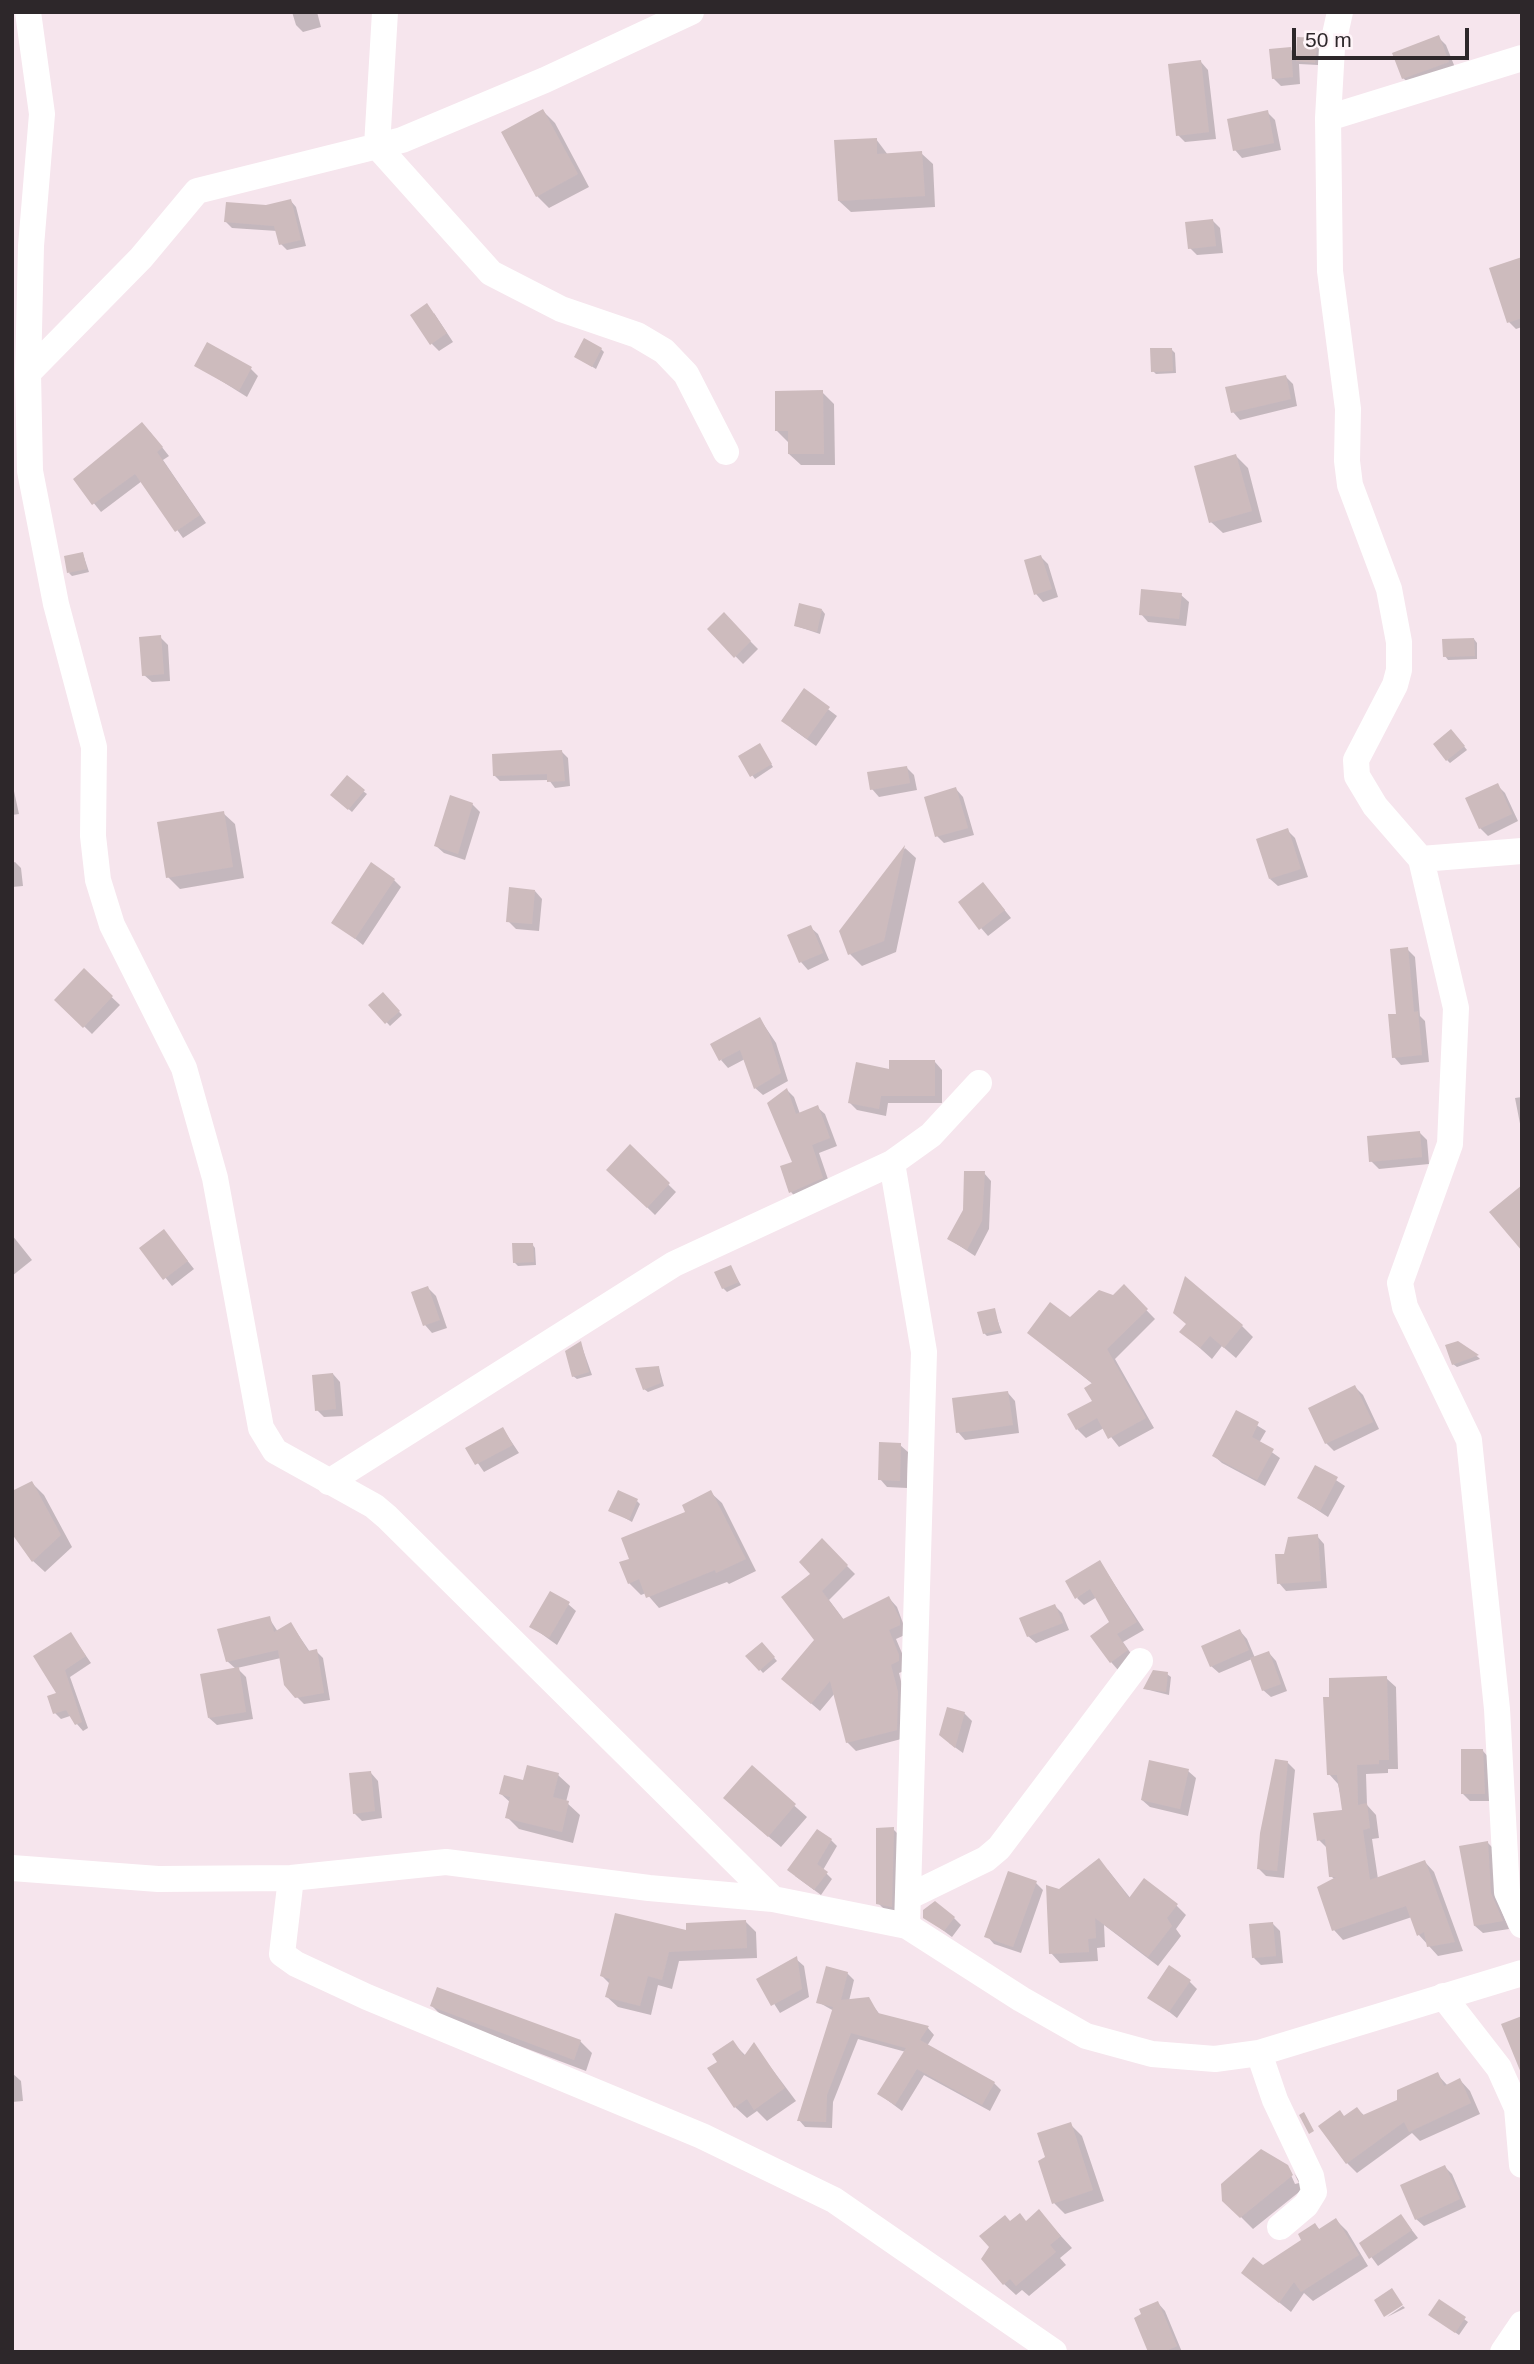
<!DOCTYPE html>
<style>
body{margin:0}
#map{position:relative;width:1534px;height:2364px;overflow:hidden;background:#f6e5ed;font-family:Helvetica,sans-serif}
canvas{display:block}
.frame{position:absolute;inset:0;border:14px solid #2d272a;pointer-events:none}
.scale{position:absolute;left:1292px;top:28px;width:177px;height:32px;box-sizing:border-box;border:4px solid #2d272a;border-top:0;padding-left:9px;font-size:21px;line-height:24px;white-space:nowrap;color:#2d272a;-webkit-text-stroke:5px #fff5f9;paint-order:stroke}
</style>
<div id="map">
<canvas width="1534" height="2364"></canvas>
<div class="frame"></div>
<div class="scale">50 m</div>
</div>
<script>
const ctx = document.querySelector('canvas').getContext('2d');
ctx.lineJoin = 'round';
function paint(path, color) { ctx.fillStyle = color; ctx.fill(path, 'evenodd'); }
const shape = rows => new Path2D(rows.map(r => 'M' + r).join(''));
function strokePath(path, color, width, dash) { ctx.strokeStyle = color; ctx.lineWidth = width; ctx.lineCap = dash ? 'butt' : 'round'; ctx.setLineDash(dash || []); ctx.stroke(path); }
paint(shape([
 [292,12,317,12,321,27,303,32,296,25],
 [1438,37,1446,45,1456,70,1411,85,1403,78],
 [1317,39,1321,43,1318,65,1299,64,1300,84,1281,86,1273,78,1290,49,1298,56],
 [1201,62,1208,70,1216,139,1185,142,1178,135],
 [543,111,555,123,589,187,549,208,537,196,503,133],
 [1267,112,1275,120,1281,150,1242,158,1235,150],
 [876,139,888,155,921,153,933,164,935,207,851,212,839,201],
 [290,200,296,207,306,246,287,250,281,244,277,231,232,228,226,222],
 [1212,220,1220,228,1223,253,1197,255,1190,248],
 [1522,259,1522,327,1516,329,1509,322],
 [434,313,453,342,439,351,432,344],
 [601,349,604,352,596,369,576,357],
 [1171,349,1175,353,1176,373,1156,374,1153,371],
 [196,365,251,369,258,376,247,397],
 [1286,377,1293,384,1297,406,1240,420,1233,412],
 [822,392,834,404,835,465,801,465,789,454,789,443,777,431],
 [150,432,169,456,163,460,206,523,183,538,142,481,101,512,75,480],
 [1236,456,1248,468,1262,522,1223,533,1211,522],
 [83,554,89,572,72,576,69,573],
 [1041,557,1048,564,1058,597,1043,602,1036,594],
 [1181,595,1189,602,1186,626,1148,622,1141,614],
 [822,610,825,614,820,634,796,626],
 [724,615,758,649,743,664,709,629],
 [160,637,168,645,170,681,152,682,144,675],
 [1474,639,1477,643,1477,659,1448,660,1445,656],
 [804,691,837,716,816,746,791,728],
 [1454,734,1467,750,1450,763,1447,760],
 [762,749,773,767,755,779,752,775],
 [562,752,568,758,570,786,555,788,549,780,500,781,494,775],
 [906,767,914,775,917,790,879,797,872,789],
 [12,782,19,814,12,815],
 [1497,785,1505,793,1518,821,1488,836,1480,828],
 [956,789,963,797,974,835,944,843,937,836],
 [363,791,367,794,352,812,336,798],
 [472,804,480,812,465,860,444,853,436,846],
 [223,813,235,824,244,878,180,889,168,877],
 [1287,830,1295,838,1308,877,1278,886,1270,879],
 [905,848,916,858,896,952,862,966,850,954,841,931],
 [15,862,21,868,23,886,12,887,12,863],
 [394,880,401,887,363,945,334,922],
 [535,891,542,899,539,931,516,929,508,921],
 [990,892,1011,918,988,936,981,928],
 [810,927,818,934,829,960,808,970,801,962,789,936],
 [1407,949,1415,957,1420,1016,1425,1021,1429,1062,1401,1065,1394,1057],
 [84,971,120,1005,92,1034,57,1000],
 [383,994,402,1015,390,1026,371,1005],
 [760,1019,776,1043,788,1081,763,1095,755,1088,745,1059,728,1068,721,1060],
 [935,1062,942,1070,942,1103,888,1103,886,1116,857,1110,850,1103,891,1071],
 [787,1090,794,1097,800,1114,817,1107,825,1114,837,1146,819,1153,830,1185,798,1200,791,1192,782,1167,794,1163],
 [1522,1097,1522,1134,1515,1098],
 [1419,1132,1427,1140,1429,1164,1379,1169,1371,1161],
 [630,1147,676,1192,655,1215,609,1170],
 [984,1173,991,1181,989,1229,975,1256,949,1239],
 [164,1231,194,1269,172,1286,142,1248],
 [12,1235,32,1260,12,1276],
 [532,1244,535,1248,536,1265,518,1266,514,1262],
 [730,1267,741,1285,727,1292,723,1288],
 [1124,1287,1155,1319,1115,1359,1154,1428,1119,1447,1104,1428,1086,1438,1077,1429,1094,1402,1094,1385,1029,1333,1070,1319,1114,1297],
 [428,1288,436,1296,447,1328,432,1333,425,1325],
 [994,1310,1002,1333,987,1336,984,1333],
 [1242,1326,1253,1337,1236,1358,1222,1346,1212,1359,1182,1332],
 [1458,1343,1478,1357,1480,1359,1457,1367,1453,1364],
 [581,1344,592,1375,577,1379,573,1376],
 [659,1368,664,1386,648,1392,644,1389],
 [333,1374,340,1382,343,1416,324,1417,317,1410],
 [1355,1387,1363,1395,1379,1429,1334,1451,1326,1443],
 [1008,1393,1015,1401,1019,1433,965,1440,958,1432],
 [1237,1413,1266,1431,1259,1443,1280,1458,1265,1486,1222,1463,1214,1456],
 [503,1429,519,1453,484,1472,468,1449],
 [900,1445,908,1452,907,1488,887,1487,880,1479],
 [1316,1467,1345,1486,1328,1517,1299,1498],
 [32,1483,44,1495,72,1547,45,1572,33,1561],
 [710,1492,722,1503,756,1571,729,1584,727,1582,659,1608,646,1593,641,1595,629,1583,631,1560],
 [637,1501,640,1504,632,1522,611,1510],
 [1317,1536,1324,1544,1327,1588,1286,1591,1279,1583,1286,1556],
 [822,1541,855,1574,829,1600,844,1620,889,1598,897,1607,907,1634,896,1639,907,1665,907,1670,899,1673,906,1701,905,1738,856,1751,847,1742,835,1693,820,1711,792,1687,817,1640,812,1574],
 [1100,1562,1144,1630,1123,1642,1134,1658,1118,1670,1111,1662,1111,1623,1097,1597,1084,1605,1077,1598],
 [568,1604,576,1611,557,1645,532,1627],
 [1055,1606,1062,1613,1069,1630,1036,1643,1028,1636],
 [269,1618,278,1632,291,1624,310,1652,316,1651,323,1658,330,1700,304,1704,285,1685,281,1658,237,1668,246,1677,253,1719,217,1725,209,1718,236,1669,227,1661],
 [1240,1631,1247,1639,1255,1658,1269,1653,1276,1661,1287,1691,1271,1697,1263,1690,1252,1659,1219,1673,1211,1666],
 [71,1634,91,1663,70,1677,88,1728,83,1731,70,1716,61,1719,55,1713],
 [762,1644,777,1661,763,1673,748,1656],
 [1167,1674,1171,1677,1169,1695,1145,1689],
 [1386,1678,1396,1687,1398,1769,1388,1769,1388,1773,1366,1774,1367,1805,1376,1815,1379,1838,1372,1839,1378,1879,1425,1862,1434,1872,1463,1951,1438,1956,1419,1935,1412,1917,1343,1940,1334,1930,1319,1888,1335,1880,1331,1876,1327,1848,1319,1840,1344,1811,1338,1784,1329,1774],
 [964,1713,972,1721,963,1753,949,1743],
 [1483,1751,1490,1759,1492,1801,1470,1801,1462,1793],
 [1287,1762,1295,1770,1284,1878,1266,1876,1258,1868],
 [752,1768,807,1817,781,1847,737,1810],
 [1188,1771,1196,1778,1188,1816,1150,1807,1142,1800],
 [371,1773,378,1781,382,1818,362,1821,354,1813],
 [558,1775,570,1786,566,1802,580,1815,573,1843,519,1829,507,1817,511,1803,501,1794,524,1782],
 [893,1829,901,1837,899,1913,886,1911,878,1903],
 [831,1840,837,1846,823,1870,832,1879,821,1895,795,1876],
 [1488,1843,1495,1850,1498,1902,1509,1929,1483,1933,1475,1926],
 [1108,1870,1131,1899,1176,1905,1186,1915,1176,1929,1181,1936,1158,1966,1104,1925,1105,1947,1097,1948,1098,1961,1060,1963,1051,1953,1059,1891],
 [1036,1883,1043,1890,1021,1953,994,1944,987,1936],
 [925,1917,954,1918,961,1925,952,1937],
 [746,1922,756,1932,757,1958,679,1961,672,1989,658,1985,651,2015,618,2007,607,1997,611,1985,602,1976,688,1932],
 [1272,1923,1280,1931,1283,1963,1261,1965,1254,1958],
 [796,1959,804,1966,809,1997,780,2013,759,1980],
 [847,1973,854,1980,849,2001,868,1999,881,2016,928,2028,934,2035,927,2046,994,2083,1001,2090,990,2111,924,2075,902,2111,879,2094,906,2052,858,2039,833,2102,832,2128,805,2127,799,2120,834,2011,818,2002],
 [1189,1981,1197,1989,1177,2018,1150,1997],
 [432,2006,580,2041,592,2053,586,2071,443,2017],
 [732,2042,746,2056,754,2045,796,2101,767,2121,757,2111,747,2118,735,2107,719,2062],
 [12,2073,21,2081,23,2101,12,2102],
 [1437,2074,1448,2086,1460,2080,1470,2091,1480,2114,1420,2141,1412,2133,1357,2173,1347,2163,1345,2118,1357,2109,1365,2116,1399,2101],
 [1070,2124,1082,2136,1104,2201,1065,2214,1054,2203,1047,2157],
 [1287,2166,1295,2184,1299,2183,1294,2173,1304,2188,1253,2229,1224,2200],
 [1445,2167,1452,2174,1466,2207,1424,2226,1416,2219],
 [1039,2212,1072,2248,1060,2258,1066,2265,1029,2296,1022,2290,1016,2295,1004,2284,1010,2223,1027,2222],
 [1401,2216,1418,2238,1378,2266,1361,2243],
 [1336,2220,1347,2231,1368,2266,1313,2301,1304,2293,1291,2312,1243,2273,1263,2267,1304,2240,1315,2225,1320,2230],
 [1158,2303,1165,2311,1182,2352,1150,2352],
 [1403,2306,1405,2308,1387,2317],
 [1434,2318,1464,2319,1468,2322,1459,2335]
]), '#0003');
paint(shape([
 [1439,35,1449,62,1402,79,1392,53],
 [1297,37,1318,38,1315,63,1296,61],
 [1291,47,1293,77,1272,79,1269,49],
 [1201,60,1209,132,1176,136,1168,64],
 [543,109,578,174,536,197,501,132],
 [1268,110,1274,143,1233,151,1227,119],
 [877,138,877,154,922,151,925,196,838,201,834,140],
 [291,199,301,240,279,245,274,226,224,222,226,202,266,205],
 [1213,219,1216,246,1188,249,1185,222],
 [1522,257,1522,318,1507,323,1489,268],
 [427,303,447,333,430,345,410,315],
 [584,338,602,348,592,367,574,357],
 [207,342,252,367,239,391,194,366],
 [1150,348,1172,348,1173,371,1151,372],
 [1286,375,1291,399,1231,413,1225,387],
 [823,390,824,454,788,454,788,431,775,431,775,391],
 [142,422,163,447,157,452,200,515,175,532,135,474,92,505,73,479],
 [1236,454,1252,511,1209,523,1194,466],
 [83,552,87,569,67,573,64,556],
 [1041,555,1052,589,1034,595,1024,560],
 [1141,589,1182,593,1179,619,1139,615],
 [799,603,822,609,817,632,794,626],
 [724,612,751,641,734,658,707,629],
 [161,635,164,674,142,676,139,637],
 [1474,638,1475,656,1443,657,1442,639],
 [804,688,830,707,807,739,781,721],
 [1451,729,1465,746,1446,761,1433,744],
 [760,743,772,764,750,777,738,756],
 [562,750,565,781,547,782,547,774,493,776,492,754],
 [907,766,910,783,870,790,867,772],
 [347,775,365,790,348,810,330,795],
 [1498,783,1512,814,1479,829,1465,798],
 [956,787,968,828,935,837,924,797],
 [450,795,473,803,458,854,434,846],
 [224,811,233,867,166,878,157,822],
 [1288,828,1301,869,1269,879,1256,839],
 [905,845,884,941,848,955,839,931],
 [371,862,395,879,355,939,331,923],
 [983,882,1005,910,979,930,958,902],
 [509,887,535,890,532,924,506,922],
 [811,925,823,953,799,963,787,935],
 [1408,947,1414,1012,1418,1011,1422,1055,1392,1058,1388,1014,1396,1014,1390,949],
 [84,968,113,996,83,1028,54,1000],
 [383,992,400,1011,385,1024,368,1005],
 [760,1017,769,1034,781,1073,754,1089,740,1050,719,1061,710,1044],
 [889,1060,935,1060,935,1096,881,1096,879,1109,848,1103,856,1062,889,1069],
 [787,1088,796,1114,818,1105,830,1138,812,1145,823,1178,789,1193,780,1166,792,1162,767,1103],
 [1420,1131,1422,1157,1369,1162,1367,1136],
 [630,1144,670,1183,647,1208,606,1170],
 [964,1171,985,1171,982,1221,967,1250,947,1239,963,1210],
 [1522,1185,1522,1251,1489,1212],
 [164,1229,188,1261,163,1280,139,1248],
 [512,1243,533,1243,534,1262,513,1263],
 [731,1265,739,1282,722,1289,714,1272],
 [1185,1276,1243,1325,1224,1348,1210,1336,1200,1348,1179,1332,1186,1324,1173,1313],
 [1124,1284,1148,1309,1107,1349,1146,1418,1108,1439,1097,1418,1076,1430,1067,1414,1092,1401,1084,1388,1092,1383,1027,1333,1050,1302,1070,1317,1099,1290,1113,1295],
 [428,1286,440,1320,423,1326,411,1292],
 [995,1308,1000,1330,983,1334,977,1312],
 [581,1341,589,1372,572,1377,565,1351],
 [1458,1341,1479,1355,1452,1365,1445,1345],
 [659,1366,661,1383,643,1390,635,1368],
 [333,1373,336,1409,315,1411,312,1375],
 [1355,1385,1373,1422,1325,1444,1308,1408],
 [1008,1391,1013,1425,956,1433,952,1398],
 [1236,1410,1259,1422,1252,1437,1274,1449,1257,1480,1212,1456],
 [503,1427,513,1445,475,1465,465,1448],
 [879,1442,901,1443,900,1481,878,1480],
 [1315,1465,1338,1477,1320,1511,1297,1498],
 [32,1481,61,1535,32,1562,12,1534,12,1491],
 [618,1490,638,1499,629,1520,608,1511],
 [711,1490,746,1559,716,1573,715,1570,646,1598,639,1579,628,1584,619,1562,629,1559,621,1538,685,1512,682,1505],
 [1318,1534,1321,1581,1277,1584,1275,1554,1284,1554,1288,1537],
 [822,1538,848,1565,822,1591,843,1619,889,1596,900,1619,900,1625,889,1630,899,1655,899,1661,891,1665,898,1692,897,1730,846,1743,830,1681,811,1704,781,1679,814,1640,781,1597,810,1574,799,1562],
 [1100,1560,1137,1622,1117,1634,1128,1650,1110,1663,1090,1636,1109,1622,1090,1589,1075,1599,1065,1581],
 [550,1591,570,1602,549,1638,529,1627],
 [1055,1604,1063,1623,1027,1637,1019,1618],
 [270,1616,274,1632,291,1622,308,1651,317,1649,324,1693,295,1698,284,1685,278,1650,226,1662,217,1629],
 [1240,1629,1249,1650,1210,1667,1201,1646],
 [71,1632,86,1656,65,1670,82,1722,75,1725,66,1710,53,1714,47,1696,56,1693,33,1656],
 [762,1642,775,1657,759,1671,745,1656],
 [1269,1651,1281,1684,1262,1691,1250,1658],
 [239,1667,246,1712,208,1718,200,1674],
 [1153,1670,1168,1672,1166,1692,1143,1689],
 [1387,1676,1389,1760,1379,1760,1379,1764,1357,1765,1358,1805,1367,1803,1370,1828,1363,1830,1370,1880,1425,1860,1455,1942,1427,1947,1424,1932,1417,1936,1406,1906,1332,1931,1317,1887,1336,1877,1329,1877,1325,1839,1317,1841,1313,1813,1342,1810,1337,1775,1327,1775,1323,1697,1329,1697,1329,1678],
 [947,1707,965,1712,955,1748,939,1735],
 [1461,1749,1483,1749,1485,1794,1461,1794],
 [1275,1759,1288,1761,1277,1871,1257,1869,1260,1833],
 [1149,1760,1189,1769,1180,1809,1141,1800],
 [527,1765,559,1773,553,1797,569,1801,562,1832,505,1818,510,1797,499,1794,504,1775,523,1780],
 [752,1765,796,1804,768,1837,723,1798],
 [371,1771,375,1811,353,1814,349,1773],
 [894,1827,892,1907,876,1904,876,1828],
 [817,1829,832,1839,817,1864,828,1872,814,1890,787,1870],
 [1488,1841,1491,1893,1503,1921,1474,1926,1459,1846],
 [1099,1858,1129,1898,1144,1878,1178,1904,1167,1918,1172,1926,1148,1957,1095,1918,1096,1938,1088,1939,1089,1952,1049,1954,1046,1885,1059,1889],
 [1008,1871,1037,1881,1013,1947,984,1937],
 [935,1901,955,1917,944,1931,923,1918,923,1910],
 [615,1913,686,1930,686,1923,746,1920,747,1948,669,1952,662,1980,648,1976,640,2006,605,1997,610,1979,600,1976],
 [1273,1922,1276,1956,1252,1958,1249,1924],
 [797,1956,802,1989,771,2006,756,1979],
 [1169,1965,1191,1980,1169,2012,1147,1998],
 [826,1966,848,1972,841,2000,869,1997,878,2013,929,2026,920,2040,995,2082,982,2105,917,2069,895,2105,877,2094,906,2048,851,2033,827,2095,826,2122,797,2121,833,2007,816,2003],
 [437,1987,581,2040,574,2060,430,2006],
 [1522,2016,1522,2073,1521,2073,1501,2024],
 [733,2040,744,2056,754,2042,785,2088,754,2110,747,2099,734,2108,707,2068,717,2062,712,2054],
 [1438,2072,1444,2086,1460,2078,1471,2103,1409,2132,1404,2122,1346,2164,1318,2126,1340,2110,1344,2116,1357,2107,1363,2115,1397,2100,1397,2090],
 [1304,2112,1314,2131,1309,2134,1299,2115],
 [1071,2122,1093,2190,1052,2204,1038,2161,1045,2157,1037,2133],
 [1261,2149,1288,2165,1293,2175,1240,2218,1222,2201,1221,2184],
 [1445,2165,1460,2199,1415,2220,1400,2185],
 [1039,2209,1061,2236,1050,2245,1056,2252,1016,2286,1010,2279,1003,2285,981,2259,989,2247,979,2236,1005,2215,1010,2221,1020,2213,1026,2221],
 [1401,2214,1412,2230,1369,2259,1359,2243],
 [1336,2218,1359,2255,1301,2292,1294,2282,1279,2303,1241,2273,1253,2257,1263,2265,1301,2240,1298,2234,1315,2223,1319,2229],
 [1392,2288,1403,2305,1384,2317,1374,2300],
 [1439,2299,1466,2317,1455,2333,1428,2315],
 [1158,2301,1177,2346,1164,2352,1148,2352,1134,2318,1141,2314,1139,2309]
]), '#cdbbbd');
strokePath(shape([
 [28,12,42,114,31,246,28,373,30,471,56,604,94,747,93,836,98,880,112,925,184,1068,215,1178,261,1428,275,1451,374,1506,387,1517,773,1899],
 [385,12,377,146,491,273,561,309,637,335,664,351,686,374,726,452],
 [1340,12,1332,48,1328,118,1330,271,1348,409,1347,461,1350,485,1389,589,1399,642,1399,670,1395,685,1356,760,1357,776,1375,806,1421,859,1456,1008,1450,1144,1400,1283,1405,1307,1469,1440,1497,1709,1507,1892,1522,1925],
 [1328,118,1522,58],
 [28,373,141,258,197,191,402,140,545,80,691,12],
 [1421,859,1522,851],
 [892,1163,924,1352,907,1926],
 [329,1482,674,1264,892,1163,931,1135,979,1083],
 [12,1868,158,1879,291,1878,446,1862,649,1888,773,1899,907,1926,1021,1999,1086,2036,1152,2054,1215,2059,1259,2053,1522,1973],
 [291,1878,282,1954,296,1964,367,1997,702,2136,834,2200,1054,2352],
 [908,1897,986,1859,999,1848,1140,1661],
 [1443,1996,1499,2068,1517,2108,1522,2165],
 [1259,2053,1275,2100,1311,2176,1314,2192,1306,2205,1280,2227],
 [1503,2352,1522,2324]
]), '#fff', 26);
</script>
